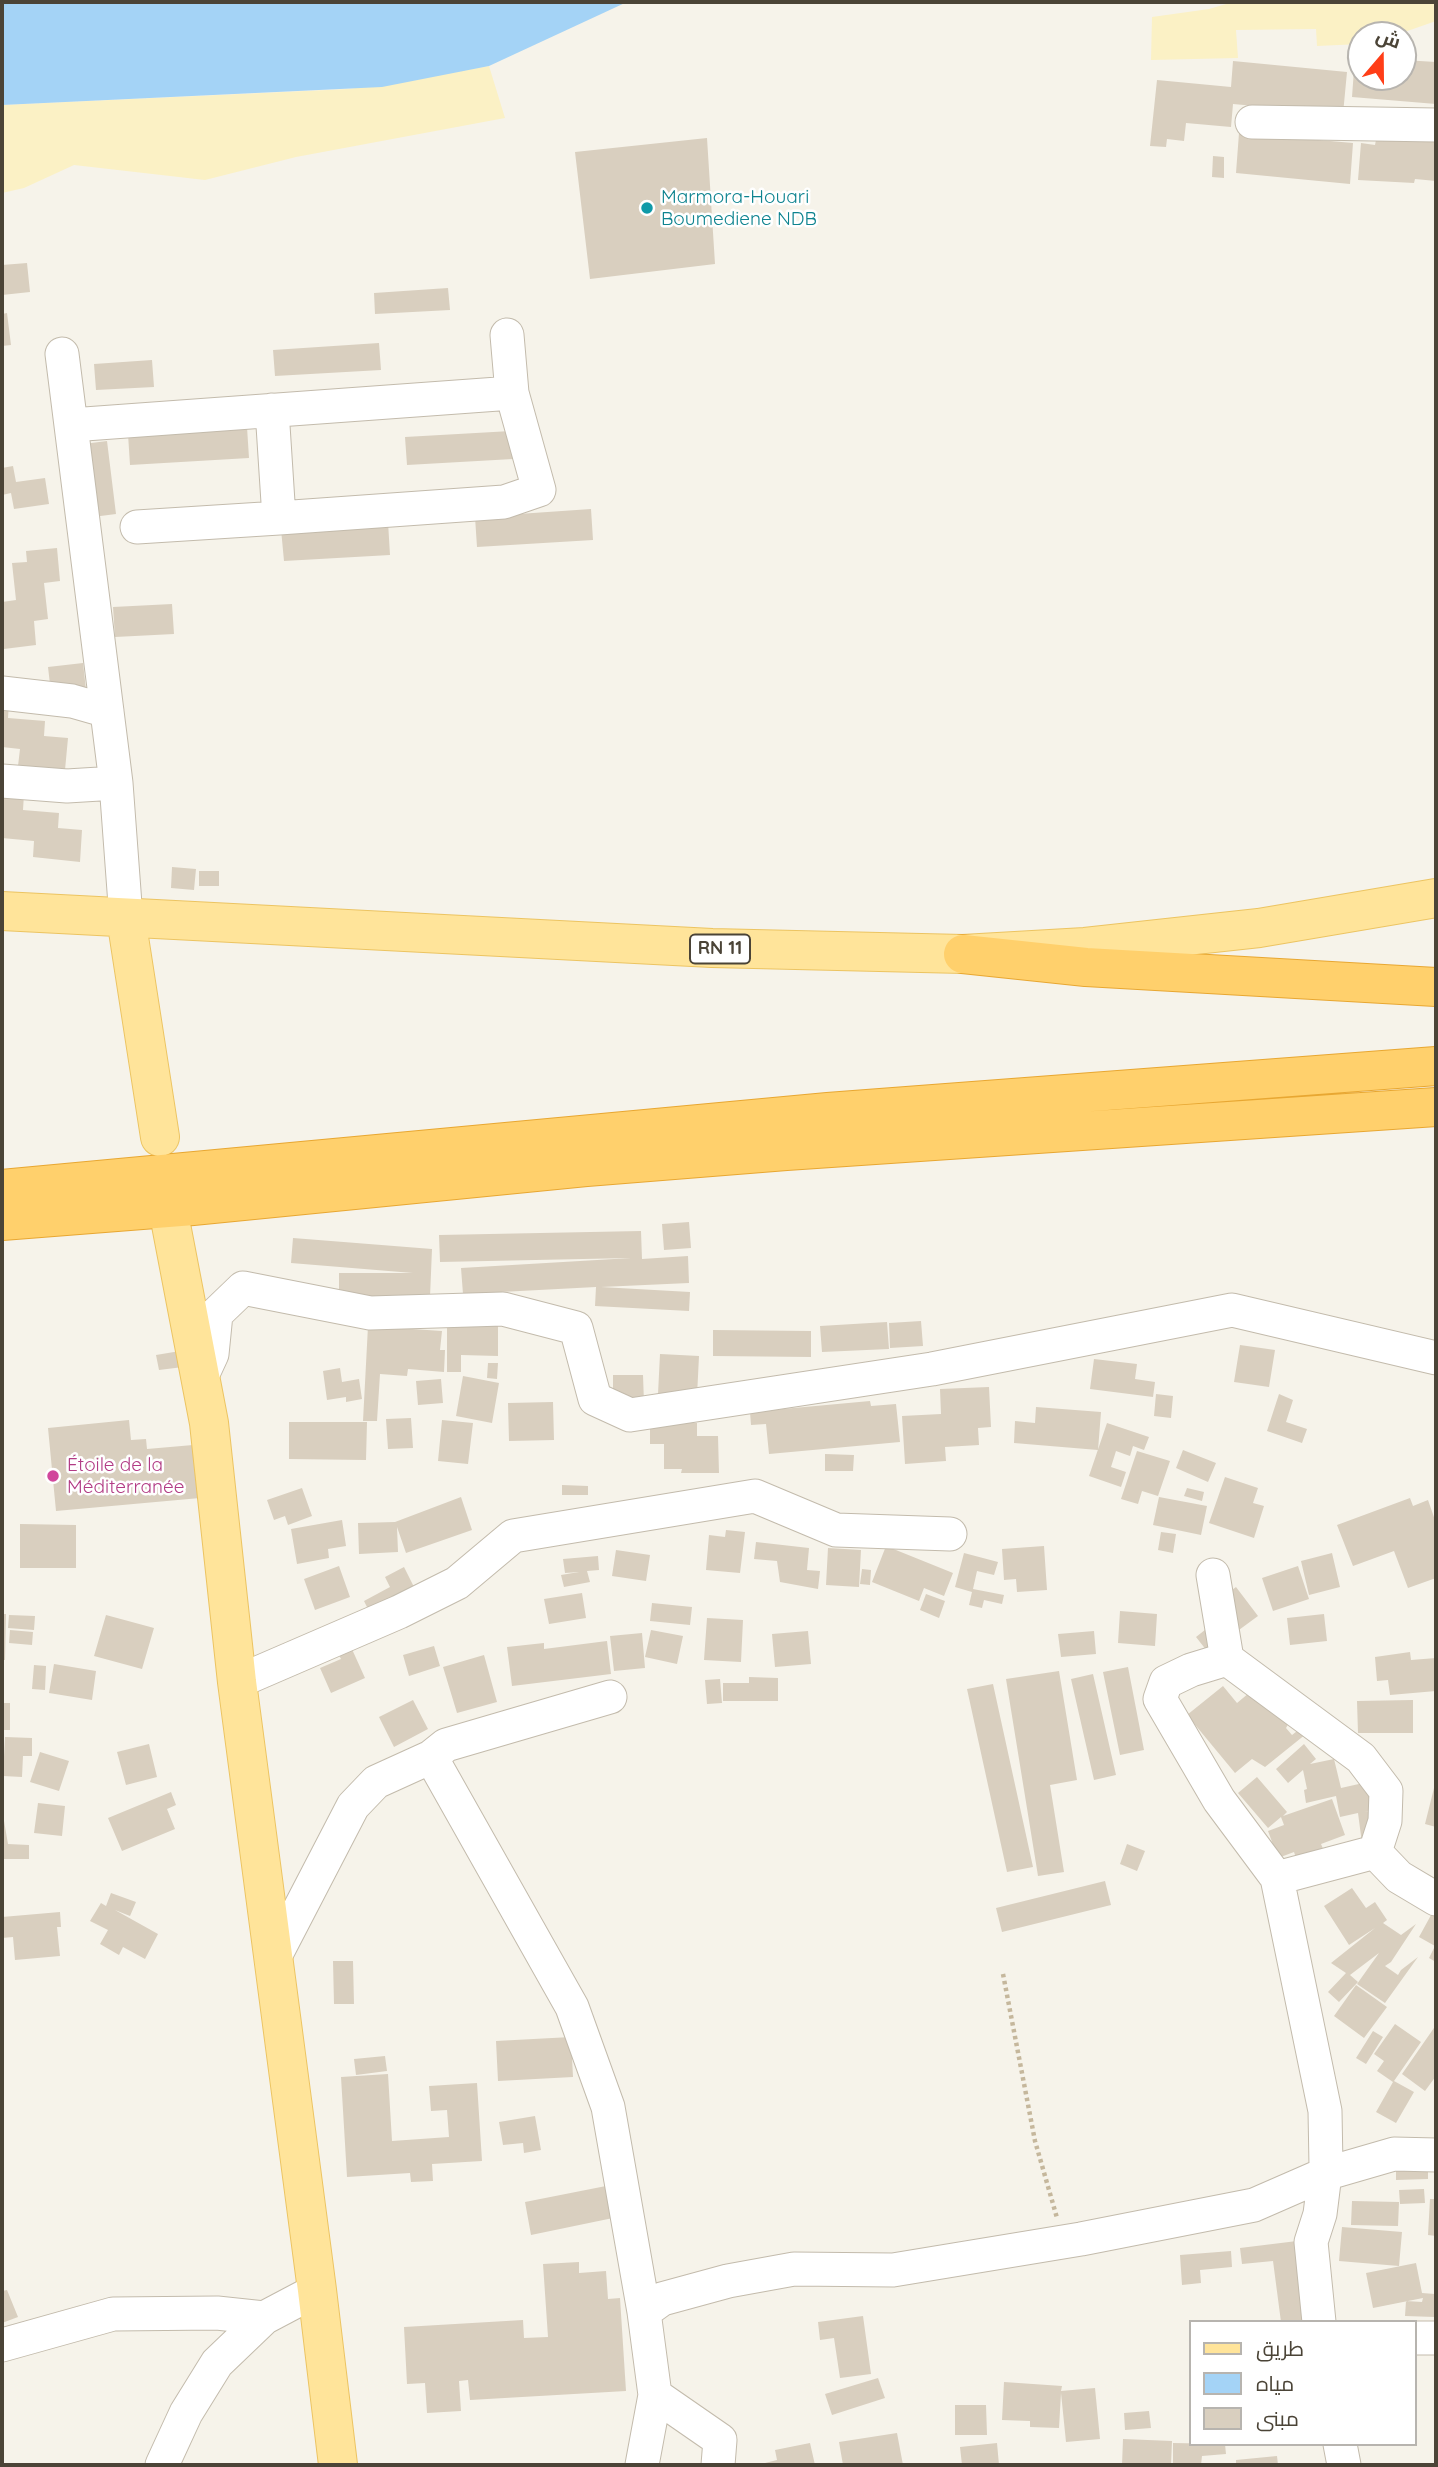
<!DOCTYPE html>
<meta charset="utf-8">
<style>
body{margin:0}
#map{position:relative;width:1438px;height:2467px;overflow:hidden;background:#f6f3ea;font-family:Quicksand,Cairo,sans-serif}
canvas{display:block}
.frame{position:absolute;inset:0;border:4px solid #4b4437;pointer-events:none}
.legend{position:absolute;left:1189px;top:2320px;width:228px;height:126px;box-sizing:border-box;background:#fff;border:2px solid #b7b4af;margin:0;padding:9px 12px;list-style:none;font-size:21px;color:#4b4437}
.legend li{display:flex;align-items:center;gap:14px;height:35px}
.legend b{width:35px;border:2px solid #b7b4af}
.north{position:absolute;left:1347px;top:21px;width:70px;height:70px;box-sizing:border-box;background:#fff;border:2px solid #b7b4af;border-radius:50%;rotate:20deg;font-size:19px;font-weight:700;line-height:28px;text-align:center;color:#4b4437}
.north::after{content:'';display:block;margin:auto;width:24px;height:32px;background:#ff3e18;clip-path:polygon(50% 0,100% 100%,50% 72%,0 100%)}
</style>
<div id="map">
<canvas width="1438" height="2467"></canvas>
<div class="frame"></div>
<ul class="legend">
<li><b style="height:9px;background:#ffe49a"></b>طريق</li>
<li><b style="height:19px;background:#a4d3f6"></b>مياه</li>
<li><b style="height:19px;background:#d9cfbf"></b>مبنى</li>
</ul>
<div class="north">ش</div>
</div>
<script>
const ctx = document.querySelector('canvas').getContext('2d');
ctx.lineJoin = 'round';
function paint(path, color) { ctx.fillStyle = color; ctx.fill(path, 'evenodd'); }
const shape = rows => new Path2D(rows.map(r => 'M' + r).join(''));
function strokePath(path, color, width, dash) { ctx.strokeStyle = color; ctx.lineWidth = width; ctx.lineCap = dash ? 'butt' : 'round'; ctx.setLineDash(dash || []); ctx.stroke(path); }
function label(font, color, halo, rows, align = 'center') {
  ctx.font = font + ' Quicksand,sans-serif'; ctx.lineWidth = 5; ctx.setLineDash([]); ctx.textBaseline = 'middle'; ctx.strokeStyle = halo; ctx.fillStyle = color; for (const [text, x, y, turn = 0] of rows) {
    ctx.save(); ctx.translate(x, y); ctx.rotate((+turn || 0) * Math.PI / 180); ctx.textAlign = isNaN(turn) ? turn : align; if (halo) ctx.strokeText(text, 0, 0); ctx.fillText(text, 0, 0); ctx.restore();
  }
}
paint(shape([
 [1233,2,1436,2,1436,21,1396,35,1361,35,1361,44,1317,46,1316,29,1236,30,1238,58,1151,60,1152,17,1209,9],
 [489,66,505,118,296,157,205,180,74,165,24,188,2,193,2,105,349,89]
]), '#fbf1c5');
paint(shape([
 [2,2,627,2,489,66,382,87,2,105]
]), '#a4d3f6');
paint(shape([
 [1355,56,1361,56,1361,77,1403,77,1403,60,1436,62,1436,104,1352,97],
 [1233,61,1347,72,1343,114,1233,104,1231,127,1186,123,1184,141,1167,139,1166,147,1150,146,1157,80,1231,87],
 [1239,133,1353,143,1350,184,1236,173],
 [1377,135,1436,141,1436,181,1415,179,1414,183,1358,180,1361,143,1375,145],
 [707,138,715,264,590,279,575,152],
 [1213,156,1224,157,1224,178,1212,177],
 [27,263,30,292,2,295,2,265],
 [448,288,450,310,375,314,374,293],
 [7,313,11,345,2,346,2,314],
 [379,343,381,370,275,376,273,350],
 [152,360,154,387,96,390,94,364],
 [247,427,249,458,130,465,128,434],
 [511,431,513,459,407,465,405,437],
 [107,441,116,514,85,518,76,445],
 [13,466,16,482,45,478,49,504,14,509,11,493,2,495,2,468],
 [591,509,593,540,477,547,475,517],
 [388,522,390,555,284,561,281,529],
 [57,548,60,581,44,583,48,619,34,621,36,645,4,649,2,602,16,600,12,563,27,562,26,551],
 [172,604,174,634,115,637,113,607],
 [83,663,86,690,51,693,48,667],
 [2,702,9,702,8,718,45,721,44,736,68,738,65,770,18,766,20,749,2,747],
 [2,792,24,794,23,810,59,813,58,828,82,830,80,862,33,857,34,841,2,838],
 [172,867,196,869,194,890,171,888],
 [199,871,219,871,219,886,199,886],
 [689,1222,691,1248,664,1250,662,1224],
 [641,1231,642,1259,688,1256,689,1283,601,1287,690,1292,689,1311,595,1306,596,1287,463,1294,461,1268,631,1258,440,1262,439,1235],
 [293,1238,432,1249,430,1297,339,1296,339,1273,413,1273,291,1263],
 [921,1321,923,1346,890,1348,889,1323],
 [887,1322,889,1349,822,1352,820,1326],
 [447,1325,498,1325,498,1356,461,1355,461,1372,447,1372],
 [368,1326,442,1331,440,1350,445,1350,444,1372,408,1369,407,1376,380,1374,377,1421,363,1421],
 [713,1330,811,1331,811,1357,713,1356],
 [1240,1345,1275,1350,1269,1387,1234,1382],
 [180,1351,183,1367,159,1370,156,1355],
 [660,1354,699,1356,697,1396,658,1394],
 [1094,1359,1137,1364,1135,1379,1155,1382,1153,1397,1090,1389],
 [488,1363,498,1363,497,1379,487,1378],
 [340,1368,342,1382,359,1379,362,1399,346,1402,346,1397,327,1400,323,1371],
 [613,1375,643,1375,644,1403,613,1403],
 [463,1376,499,1383,492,1423,456,1416],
 [441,1379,443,1403,418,1405,416,1381],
 [989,1387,991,1427,978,1428,979,1445,945,1447,946,1461,905,1464,902,1416,941,1414,940,1389],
 [1156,1394,1173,1396,1171,1418,1154,1416],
 [1279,1394,1293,1400,1286,1422,1307,1429,1302,1443,1267,1431],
 [870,1401,871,1406,896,1404,900,1442,769,1454,766,1424,751,1425,750,1412],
 [553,1402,554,1440,509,1441,508,1403],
 [1036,1407,1101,1412,1098,1450,1014,1443,1015,1421,1035,1423],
 [411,1418,413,1448,388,1449,386,1419],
 [129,1420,131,1440,146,1439,147,1449,193,1445,200,1498,56,1511,48,1428],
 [442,1420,473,1423,468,1464,438,1461],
 [289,1422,367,1422,366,1460,289,1459],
 [650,1423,697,1423,697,1436,718,1436,719,1473,681,1473,682,1469,664,1469,664,1444,650,1444],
 [1107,1423,1149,1437,1144,1450,1133,1446,1130,1456,1116,1451,1111,1467,1126,1472,1121,1487,1089,1476],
 [1183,1450,1216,1463,1208,1482,1176,1468],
 [1137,1451,1170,1461,1158,1496,1142,1491,1138,1504,1121,1499],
 [825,1454,854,1455,853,1471,825,1471],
 [1225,1477,1258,1488,1253,1503,1264,1506,1254,1538,1209,1523],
 [562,1485,588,1486,588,1495,562,1495],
 [302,1488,312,1516,288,1525,285,1516,274,1520,267,1500],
 [1187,1488,1204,1492,1202,1501,1184,1496],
 [461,1497,472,1530,406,1553,397,1527,398,1552,359,1554,358,1523,395,1522],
 [1159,1497,1207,1506,1201,1535,1153,1525],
 [1410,1498,1413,1506,1428,1500,1436,1523,1436,1578,1408,1588,1394,1551,1353,1566,1337,1525],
 [342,1520,346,1546,328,1549,329,1558,297,1564,291,1529],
 [20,1524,76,1525,76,1568,20,1568],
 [726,1530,745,1532,740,1573,706,1570,709,1535,725,1537],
 [1161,1532,1176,1534,1173,1553,1158,1550],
 [756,1542,809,1548,807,1570,820,1571,818,1589,780,1582,777,1561,754,1559],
 [886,1546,953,1573,944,1596,924,1588,919,1601,872,1582],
 [1044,1546,1047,1590,1017,1592,1016,1579,1004,1580,1002,1549],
 [828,1548,861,1550,859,1587,826,1585],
 [616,1550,650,1555,646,1581,612,1576],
 [964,1553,998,1562,994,1575,977,1571,973,1589,1004,1595,1002,1604,984,1600,982,1608,969,1605,972,1592,955,1587],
 [1332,1553,1340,1587,1309,1595,1301,1561],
 [598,1556,599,1570,587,1571,590,1582,564,1587,561,1575,579,1572,565,1573,563,1559],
 [339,1566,350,1597,315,1610,304,1579],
 [1298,1566,1309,1599,1273,1611,1262,1578],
 [404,1567,414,1587,369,1611,364,1601,390,1587,385,1577],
 [862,1569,871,1570,870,1585,860,1584],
 [1236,1587,1258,1616,1228,1638,1206,1609],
 [582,1593,586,1618,549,1624,544,1599],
 [926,1594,945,1601,939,1618,920,1610],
 [652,1603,692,1607,690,1625,650,1621],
 [1120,1611,1157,1614,1155,1646,1118,1643],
 [2,1614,6,1614,5,1660,2,1660],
 [1324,1614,1327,1641,1290,1645,1287,1618],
 [9,1615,35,1616,34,1630,8,1628],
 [106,1615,154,1628,142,1669,94,1656],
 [707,1618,743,1620,741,1662,704,1660],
 [1215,1622,1226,1636,1207,1651,1196,1637],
 [10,1630,33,1632,32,1645,9,1643],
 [651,1630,683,1636,677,1664,645,1657],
 [808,1631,811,1664,775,1667,772,1634],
 [1094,1631,1096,1654,1061,1657,1058,1634],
 [642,1633,645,1668,614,1671,610,1636],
 [607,1641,611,1674,512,1686,507,1647,544,1643,544,1649],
 [434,1646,440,1666,409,1676,403,1655],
 [351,1647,365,1678,331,1693,320,1668,341,1659,338,1653],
 [1410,1652,1411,1660,1436,1658,1436,1691,1390,1695,1388,1680,1377,1681,1375,1657],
 [484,1655,497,1702,457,1713,443,1667],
 [54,1664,96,1671,92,1700,49,1693],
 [34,1665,46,1666,45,1690,32,1689],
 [1128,1667,1144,1750,1120,1755,1103,1672],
 [1059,1671,1077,1780,1050,1785,1064,1872,1038,1876,1006,1679],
 [1093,1674,1116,1775,1094,1780,1071,1679],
 [749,1677,778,1678,778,1701,723,1701,723,1683,749,1683],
 [720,1679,722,1703,707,1704,705,1680],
 [1261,1683,1298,1707,1286,1728,1292,1735,1301,1728,1306,1734,1265,1767,1252,1759,1235,1773,1187,1715,1223,1686,1237,1703],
 [993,1684,1033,1867,1007,1872,967,1689],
 [413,1700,428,1729,394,1747,379,1717],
 [1413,1700,1413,1733,1358,1733,1357,1701],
 [2,1703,10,1703,10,1730,2,1730],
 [5,1737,32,1738,32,1756,23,1756,22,1777,3,1776],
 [149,1744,157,1777,126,1785,117,1752],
 [1304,1744,1316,1759,1310,1764,1334,1759,1341,1788,1381,1779,1387,1808,1365,1812,1390,1809,1395,1847,1363,1851,1358,1813,1340,1817,1336,1796,1306,1803,1304,1790,1307,1789,1303,1770,1288,1783,1276,1769],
 [40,1752,69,1761,59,1791,30,1782],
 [1257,1777,1287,1812,1283,1816,1332,1799,1345,1835,1321,1844,1324,1851,1297,1861,1294,1852,1278,1858,1268,1831,1284,1825,1281,1817,1268,1828,1238,1793],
 [1434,1788,1436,1788,1436,1827,1425,1824],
 [171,1792,176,1805,167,1809,175,1829,122,1851,108,1818],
 [38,1803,65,1806,62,1836,34,1833],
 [3,1815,8,1844,29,1845,29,1859,3,1859],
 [1127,1844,1145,1851,1137,1871,1120,1864],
 [1105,1881,1111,1905,1002,1932,996,1908],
 [1352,1888,1366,1908,1375,1902,1387,1920,1383,1923,1401,1935,1416,1924,1391,1962,1385,1966,1398,1975,1401,1970,1418,1957,1385,2003,1357,1984,1379,1953,1350,1975,1358,1982,1339,2002,1328,1992,1346,1973,1331,1963,1375,1928,1349,1945,1324,1906],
 [111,1893,136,1902,130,1916,115,1910,158,1934,145,1959,123,1947,119,1955,100,1944,108,1930,90,1921,101,1903,106,1906],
 [1436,1906,1436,1962,1429,1958,1435,1946,1419,1937],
 [60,1912,61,1927,57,1927,60,1956,15,1960,13,1937,2,1938,2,1917],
 [333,1961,353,1961,354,2004,334,2004],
 [1356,1985,1387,2007,1364,2038,1334,2016],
 [1395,2024,1421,2042,1394,2081,1414,2092,1396,2123,1376,2112,1393,2082,1377,2071,1384,2061,1374,2054],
 [1436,2025,1436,2076,1425,2091,1402,2074],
 [1373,2031,1383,2037,1366,2064,1356,2058],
 [571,2037,573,2077,498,2081,496,2041],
 [385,2056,387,2071,356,2075,354,2059],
 [388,2074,392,2141,449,2137,447,2110,431,2111,429,2086,477,2083,482,2161,432,2164,433,2181,411,2182,410,2173,347,2177,341,2077],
 [535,2116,541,2150,524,2153,523,2143,503,2145,499,2122],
 [1396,2167,1428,2167,1428,2179,1396,2180],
 [606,2186,613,2218,531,2235,525,2202],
 [1424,2189,1425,2203,1400,2204,1399,2190],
 [1430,2199,1436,2199,1436,2236,1428,2235],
 [1352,2201,1399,2202,1398,2226,1351,2225],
 [1342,2227,1402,2232,1399,2266,1339,2261],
 [1297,2241,1306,2322,1281,2322,1273,2261,1242,2264,1240,2248],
 [1231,2251,1232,2267,1200,2270,1201,2283,1182,2285,1180,2255],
 [579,2262,579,2273,606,2271,608,2299,620,2298,626,2391,470,2400,468,2380,459,2381,461,2411,427,2413,425,2383,407,2384,404,2327,523,2320,524,2338,548,2337,543,2264],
 [1416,2263,1422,2293,1435,2294,1435,2317,1405,2316,1406,2301,1422,2302,1423,2298,1373,2308,1366,2273],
 [7,2290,18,2317,2,2323,6,2331,2,2333,2,2291],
 [863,2316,871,2374,840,2378,834,2338,820,2340,818,2322],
 [878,2378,885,2398,832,2415,825,2394],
 [1004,2382,1062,2386,1061,2391,1095,2388,1100,2439,1066,2442,1061,2393,1059,2428,1030,2427,1030,2421,1002,2420],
 [955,2405,986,2405,987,2435,955,2435],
 [1149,2411,1151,2428,1125,2430,1124,2413],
 [897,2433,903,2465,843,2465,839,2442],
 [1123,2439,1172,2441,1171,2465,1122,2465],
 [810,2443,815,2465,757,2465,777,2460,775,2450],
 [997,2443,999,2465,962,2465,960,2447],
 [1173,2443,1225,2444,1226,2454,1202,2456,1201,2465,1173,2465],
 [1277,2456,1278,2465,1236,2465,1236,2460]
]), '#d9cfbf');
const minor = shape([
 [1252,122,1436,125],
 [62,354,116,783,126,918],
 [272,410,279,518,504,502,539,490,512,393],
 [71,425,512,393,507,335],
 [137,527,279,518],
 [2,693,72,701,107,711],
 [2,781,67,786,116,783],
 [200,1380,212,1354,216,1314,243,1288,370,1313,503,1309,576,1328,595,1399,630,1415,932,1369,1232,1310,1436,1358],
 [1213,1575,1227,1659,1361,1758,1386,1791,1385,1821,1375,1852,1399,1877,1436,1899],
 [1227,1659,1191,1670,1166,1682,1160,1699,1219,1800,1277,1878,1325,2111,1326,2166,1320,2214,1311,2242,1319,2322],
 [237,1682,399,1612,457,1583,513,1536,755,1496,836,1530,950,1534],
 [431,1757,572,2007,608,2107,644,2312],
 [1277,1878,1375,1852],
 [272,1962,353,1806,376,1782,431,1757,446,1745,610,1697],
 [1415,2338,1436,2338],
 [2,2345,113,2314,217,2313,264,2318],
 [1340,2444,1344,2465],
 [162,2465,186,2413,217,2363,264,2318,317,2290],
 [642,2465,655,2395],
 [718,2465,720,2440,655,2395,644,2312,662,2299,728,2281,794,2269,893,2270,1081,2239,1254,2205,1325,2174,1394,2154,1436,2155]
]);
const major = shape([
 [2,911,712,948,963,954,1085,947,1259,928,1436,898],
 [126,918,160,1137],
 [168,1209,209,1423,237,1682,317,2290,338,2465]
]);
const highway = shape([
 [963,954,1086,967,1436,987],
 [2,1189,828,1112,1436,1066],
 [2,1221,193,1206,586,1167,786,1151,1436,1107]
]);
strokePath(minor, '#c3bbac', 35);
strokePath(major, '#ecc462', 40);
strokePath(highway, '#e8a732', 40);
strokePath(shape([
 [1003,1974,1035,2141,1057,2218]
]), '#c5b79c', 4.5, [3.5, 3.5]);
strokePath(minor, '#fff', 33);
strokePath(major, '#ffe49a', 38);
strokePath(highway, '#ffd06c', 38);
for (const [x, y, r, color] of [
 [647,208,7,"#0f9aa8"],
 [53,1476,7,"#d1479c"]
]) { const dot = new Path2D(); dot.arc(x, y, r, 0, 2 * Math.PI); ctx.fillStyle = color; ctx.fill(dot); strokePath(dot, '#fff', 2.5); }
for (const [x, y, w] of [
 [720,949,60]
]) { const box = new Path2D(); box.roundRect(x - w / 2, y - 14.5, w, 29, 5); ctx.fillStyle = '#fff'; ctx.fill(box); strokePath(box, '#4b4437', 2); }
label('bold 18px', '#4b4437', null, [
 ["RN 11",720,949]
]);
label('19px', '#0d838f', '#fff', [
 ["Marmora-Houari",661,197],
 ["Boumediene NDB",661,219]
], 'left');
label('19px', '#b23c85', '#fff', [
 ["Étoile de la",67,1465],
 ["Méditerranée",67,1487]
], 'left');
</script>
